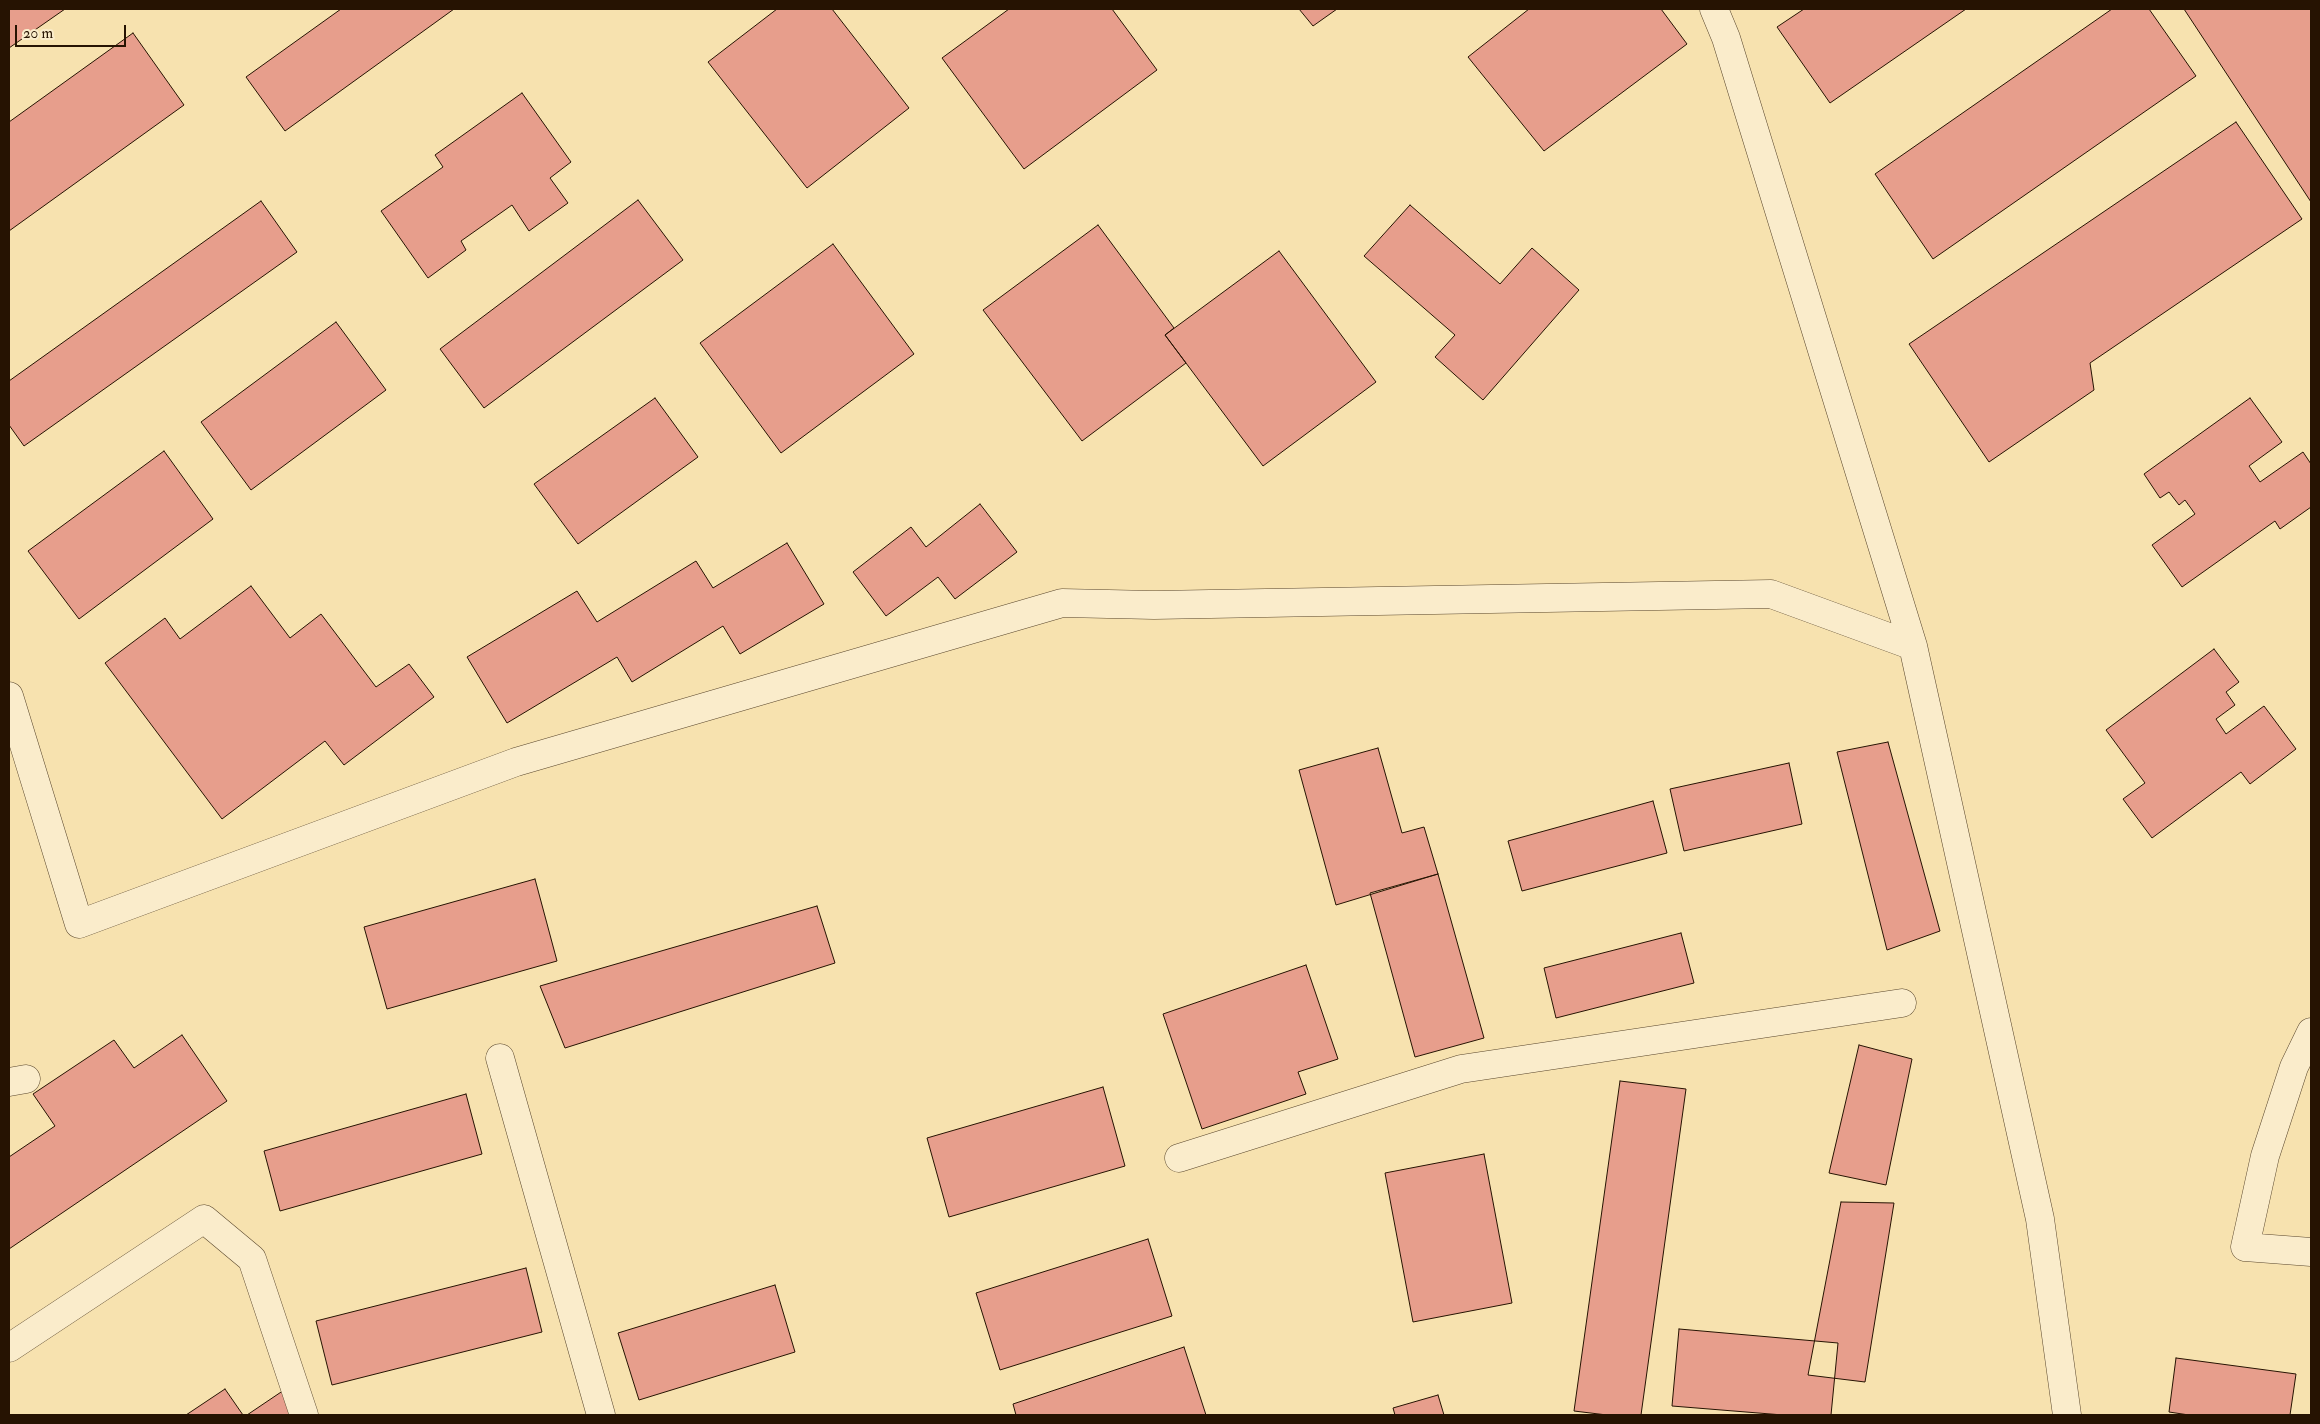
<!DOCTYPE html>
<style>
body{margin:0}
#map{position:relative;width:2320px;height:1424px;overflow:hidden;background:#f7e2af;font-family:"IM FELL Double Pica",serif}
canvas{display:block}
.frame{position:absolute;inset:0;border:10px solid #261302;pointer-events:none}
.scale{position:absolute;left:15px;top:25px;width:111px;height:22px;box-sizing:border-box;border:2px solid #261302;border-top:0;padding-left:6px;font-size:15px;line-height:18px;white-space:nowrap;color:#261302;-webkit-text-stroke:4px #faeccb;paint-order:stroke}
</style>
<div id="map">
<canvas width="2320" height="1424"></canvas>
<div class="frame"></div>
<div class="scale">20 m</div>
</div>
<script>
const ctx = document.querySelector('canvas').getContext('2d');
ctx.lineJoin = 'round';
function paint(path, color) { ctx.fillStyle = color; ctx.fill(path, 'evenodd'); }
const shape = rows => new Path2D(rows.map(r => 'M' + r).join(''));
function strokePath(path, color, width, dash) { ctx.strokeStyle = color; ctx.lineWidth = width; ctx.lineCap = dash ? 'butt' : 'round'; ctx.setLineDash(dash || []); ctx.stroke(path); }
const building = shape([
 [9,9,65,9,9,48,9,9],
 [341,9,454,9,285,131,246,77,341,9],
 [777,9,832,9,909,108,807,188,708,62,777,9],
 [1009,9,1112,9,1157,70,1024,169,942,58,1009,9],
 [1299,9,1337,9,1313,26,1299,9],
 [1529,9,1661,9,1687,44,1544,151,1468,57,1529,9],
 [1804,9,1966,9,1830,103,1777,27,1804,9],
 [2112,9,2149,9,2196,76,1933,259,1875,174,2112,9],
 [2184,9,2311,9,2311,202,2184,9],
 [133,33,184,105,9,231,9,122,133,33],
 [522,93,571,162,550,178,568,203,529,231,512,205,461,241,466,250,428,278,381,211,443,167,435,155,522,93],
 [2236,122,2302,219,2090,363,2094,390,1989,462,1909,344,2236,122],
 [638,200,683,260,484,408,440,349,638,200],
 [261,201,297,252,24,446,9,425,9,381,261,201],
 [1410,205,1500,284,1532,248,1579,290,1483,400,1435,357,1455,335,1364,256,1410,205],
 [1098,225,1174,328,1165,335,1186,363,1082,441,983,310,1098,225],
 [833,244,914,354,781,453,700,343,833,244],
 [1279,251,1376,382,1263,466,1165,335,1279,251],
 [336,322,386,390,251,490,201,422,336,322],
 [655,398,698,457,578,544,534,484,655,398],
 [2250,398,2282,442,2249,466,2260,482,2303,452,2311,464,2311,507,2280,529,2275,521,2182,587,2152,545,2195,514,2185,500,2179,505,2169,492,2160,498,2144,474,2250,398],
 [164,451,213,519,79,619,28,551,164,451],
 [980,504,1017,552,955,599,938,577,886,616,853,572,911,527,926,547,980,504],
 [787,543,824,604,740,654,723,626,632,682,617,657,507,723,467,657,577,591,597,622,696,561,713,588,787,543],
 [251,586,290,638,321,614,376,687,409,664,434,697,344,765,325,741,222,819,105,663,165,618,180,639,251,586],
 [2214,649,2239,682,2226,692,2235,705,2216,719,2226,734,2264,706,2296,749,2250,784,2241,772,2152,838,2123,799,2145,783,2106,730,2214,649],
 [1888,742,1940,931,1887,950,1837,752,1888,742],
 [1378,748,1402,833,1424,827,1438,874,1336,905,1299,770,1378,748],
 [1789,763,1802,824,1684,851,1670,789,1789,763],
 [1653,801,1667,853,1522,891,1508,841,1653,801],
 [1438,874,1484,1038,1415,1057,1370,893,1438,874],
 [535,879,557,961,387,1009,364,927,535,879],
 [817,906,835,963,565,1048,540,986,817,906],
 [1681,933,1694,983,1556,1018,1544,968,1681,933],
 [1306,965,1338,1059,1298,1072,1306,1094,1202,1129,1163,1014,1306,965],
 [182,1035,227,1101,9,1249,9,1157,55,1126,33,1094,114,1040,134,1068,182,1035],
 [1859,1045,1912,1059,1886,1185,1829,1173,1859,1045],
 [1620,1081,1686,1089,1641,1415,1607,1415,1574,1411,1620,1081],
 [1103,1087,1125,1166,949,1217,927,1138,1103,1087],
 [466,1094,482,1154,280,1211,264,1151,466,1094],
 [1484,1154,1512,1303,1413,1322,1385,1173,1484,1154],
 [1841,1202,1894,1203,1865,1382,1808,1375,1841,1202],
 [1148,1239,1172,1316,1000,1370,976,1293,1148,1239],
 [526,1268,542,1332,332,1385,316,1321,526,1268],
 [775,1285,795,1352,639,1400,618,1333,775,1285],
 [1679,1329,1838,1343,1831,1415,1783,1415,1672,1406,1679,1329],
 [1184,1347,1206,1415,1016,1415,1013,1404,1184,1347],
 [2176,1358,2296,1374,2290,1415,2189,1415,2169,1412,2176,1358],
 [293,1384,314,1415,247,1415,293,1384],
 [225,1389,243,1415,186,1415,225,1389],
 [1438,1395,1444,1415,1395,1415,1393,1408,1438,1395]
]);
paint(building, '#e79e8c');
strokePath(building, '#261302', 1);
const minor = shape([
 [1714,9,1726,38,1913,646,2040,1219,2067,1415],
 [9,696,79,924,516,762,1062,603,1154,605,1771,594,1913,646],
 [2311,1032,2294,1067,2265,1156,2245,1247,2311,1252],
 [500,1058,601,1415],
 [9,1082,26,1079],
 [1179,1158,1461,1069,1902,1003],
 [9,1348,204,1219,252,1259,304,1415]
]);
strokePath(minor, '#5a472d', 29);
strokePath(minor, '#faeccb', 28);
</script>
